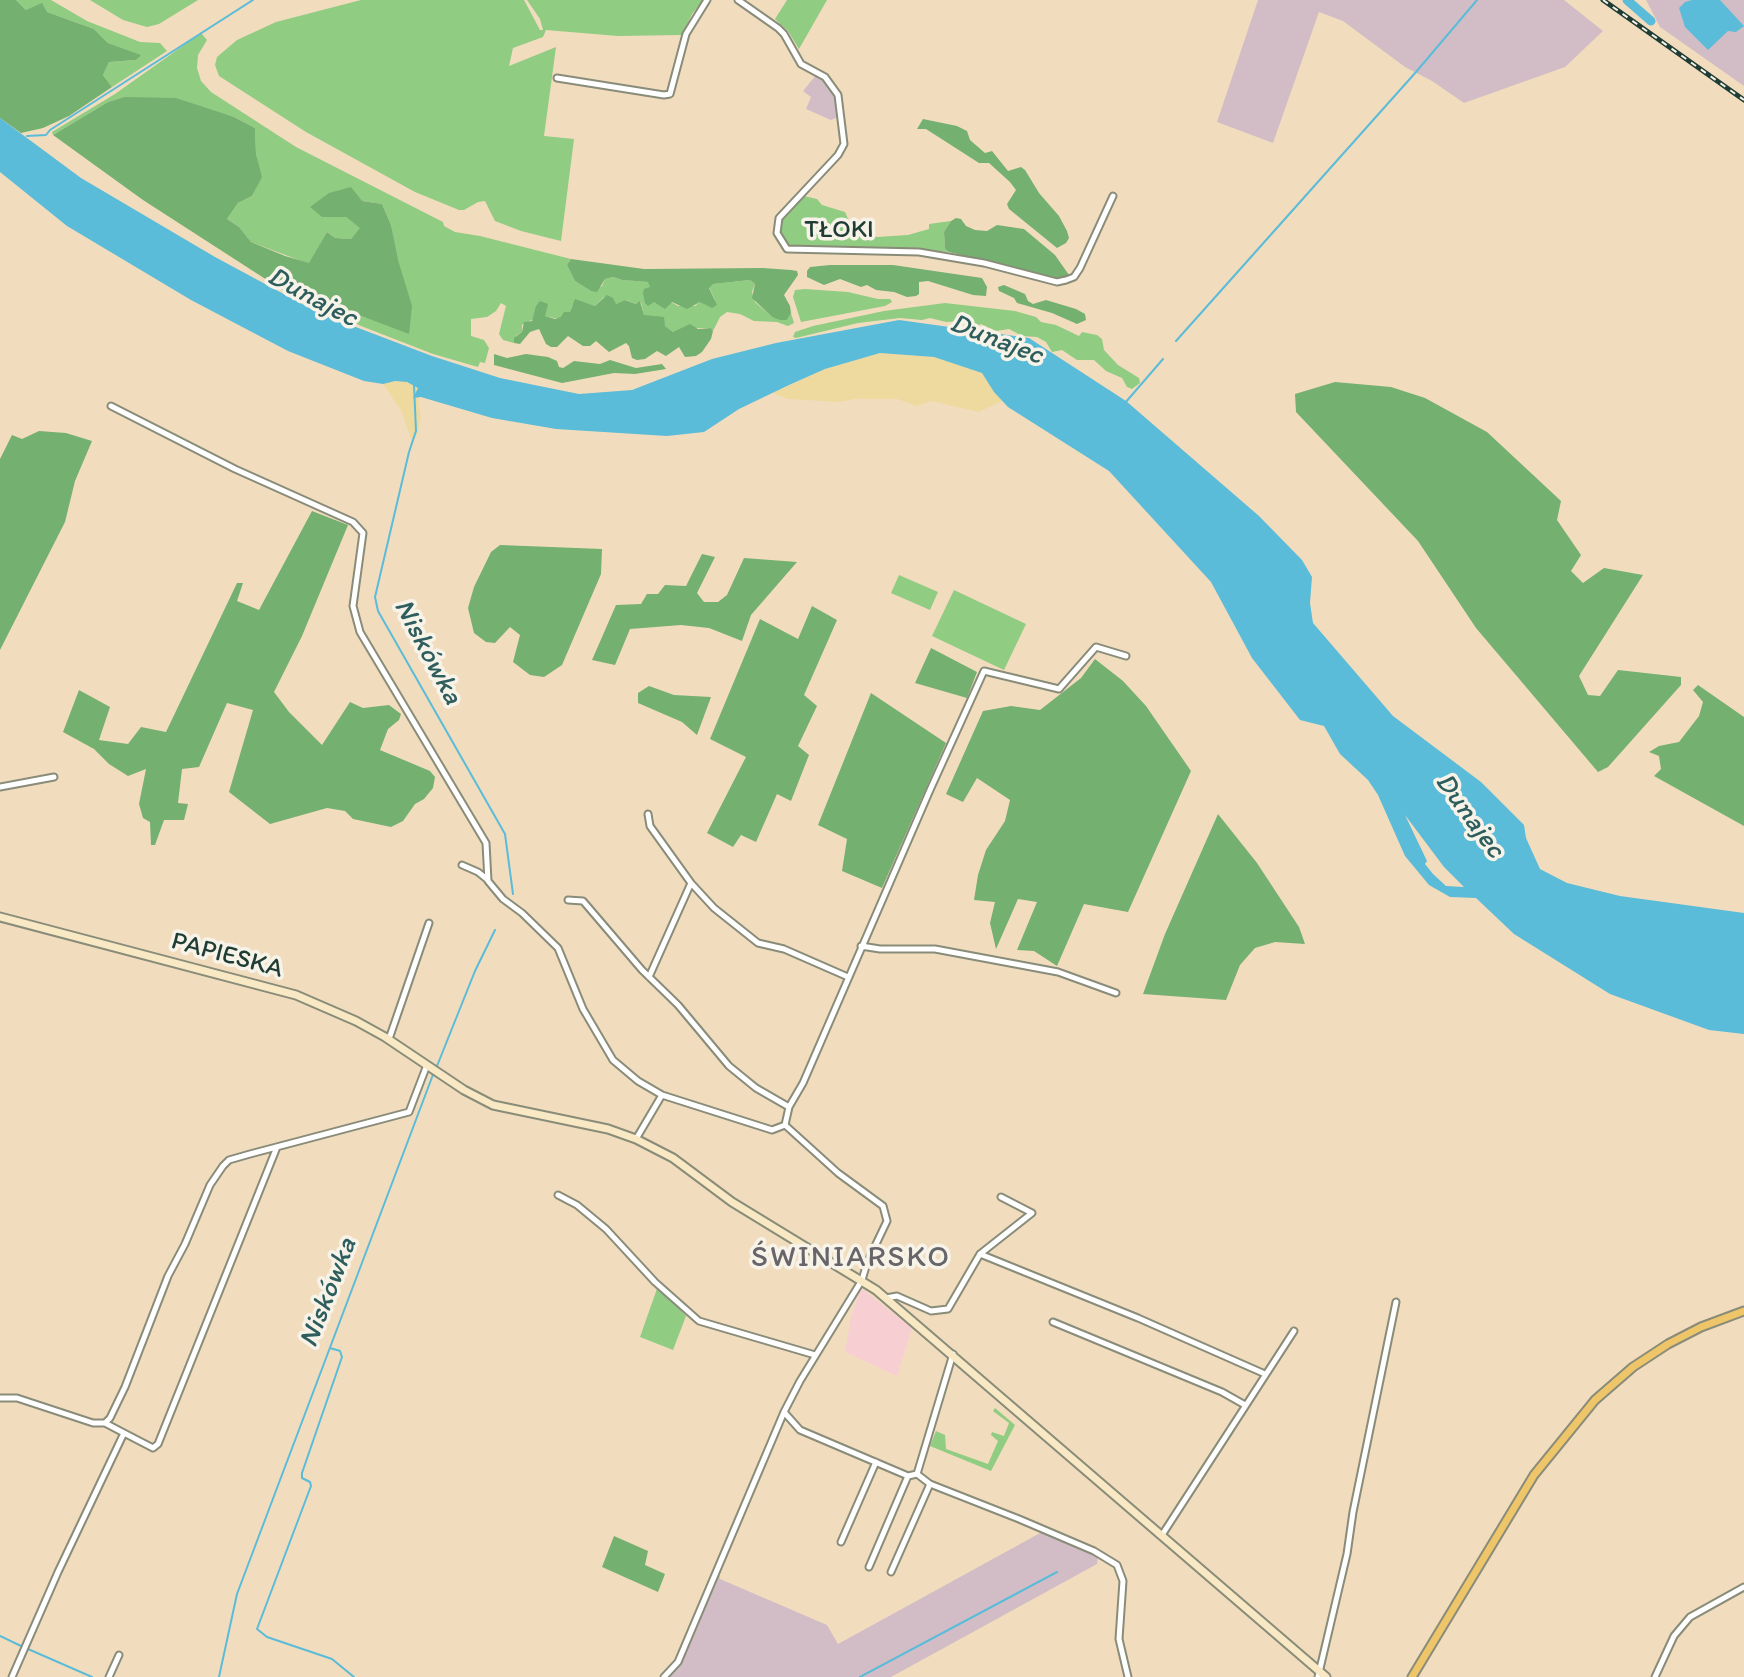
<!DOCTYPE html>
<meta charset="utf-8">
<style>
body{margin:0}
canvas{display:block;background:#f2dcbe}
</style>
<canvas width="1744" height="1677"></canvas>
<script>
const ctx = document.querySelector('canvas').getContext('2d');
ctx.lineJoin = 'round';
function paint(path, color) { ctx.fillStyle = color; ctx.fill(path, 'evenodd'); }
const shape = rows => new Path2D(rows.map(r => 'M' + r).join(''));
function strokePath(path, color, width, dash) { ctx.strokeStyle = color; ctx.lineWidth = width; ctx.lineCap = dash ? 'butt' : 'round'; ctx.setLineDash(dash || []); ctx.stroke(path); }
function label(font, color, halo, rows, align = 'center') {
  ctx.font = font + ' Itim,sans-serif'; ctx.lineWidth = 7; ctx.setLineDash([]); ctx.textBaseline = 'middle'; ctx.strokeStyle = halo; ctx.fillStyle = color; for (const [text, x, y, turn = 0] of rows) {
    ctx.save(); ctx.translate(x, y); ctx.rotate((+turn || 0) * Math.PI / 180); ctx.textAlign = isNaN(turn) ? turn : align; if (halo) ctx.strokeText(text, 0, 0); ctx.fillText(text, 0, 0); ctx.restore();
  }
}
paint(shape([
 [861,1288,912,1328,897,1376,845,1352,851,1317]
]), '#f7cfd3');
paint(shape([
 [1258,0,1564,0,1603,31,1565,67,1464,103,1432,81,1405,67,1343,21,1319,12,1273,143,1217,122],
 [1646,0,1744,0,1744,86,1660,27],
 [816,75,834,91,838,117,831,120,806,109,811,97,803,91],
 [1042,1532,1098,1556,1097,1564,891,1677,667,1677,678,1664,719,1571,720,1579,827,1625,838,1644]
]), '#d2bdc7');
paint(shape([
 [16,0,51,0,87,21,140,42,160,43,167,51,112,87,103,75,109,62,136,60,140,55,108,43,94,29,47,12,26,10],
 [90,0,198,0,159,24,147,27,123,20],
 [361,0,524,0,540,30,543,30,540,19,527,0,703,0,692,14,682,35,618,36,546,30,543,37,513,48,509,66,556,47,544,136,574,139,561,241,521,231,495,221,485,201,478,202,464,210,459,210,415,192,306,132,219,76,215,65,217,57,237,40,276,22],
 [787,0,827,0,799,49,788,31,775,19],
 [201,33,207,40,198,55,197,68,201,81,211,92,296,147,443,222,444,226,455,232,480,236,571,259,567,265,575,281,591,291,602,286,605,279,613,277,622,280,649,282,654,302,660,304,671,302,678,306,695,306,700,302,715,300,709,287,713,284,750,280,755,284,752,292,755,302,772,317,787,320,791,313,794,323,788,326,777,322,754,321,740,314,727,312,720,317,713,331,711,328,696,328,673,332,665,326,664,323,644,315,641,302,636,304,626,300,616,304,604,297,595,306,579,301,572,306,570,312,559,319,544,316,545,313,522,325,522,332,516,336,514,343,503,340,499,334,506,306,501,303,496,311,487,317,471,319,471,336,484,340,489,348,485,363,480,362,478,367,433,354,361,326,343,317,322,312,319,308,356,314,408,333,391,225,382,204,362,201,322,217,346,217,361,228,351,239,335,238,327,232,309,264,251,242,239,227,227,219,238,203,252,196,261,177,256,154,255,128,234,117,206,109,124,97,108,102,53,135,52,132,115,94],
 [804,196,817,199,822,205,845,212,855,235,859,233,877,237,908,235,929,229,929,224,951,221,944,232,945,249,949,252,898,248,789,247,780,233,781,223,785,214],
 [805,289,848,292,878,299,890,299,892,302,885,306,801,322,793,297,795,290],
 [945,303,1015,311,1036,317,1041,322,1056,325,1079,336,1082,332,1097,335,1102,339,1104,350,1118,365,1139,378,1140,383,1132,389,1127,387,1122,378,1106,371,1094,360,1077,360,1062,350,1052,352,1046,342,1037,337,1022,336,1009,329,996,331,981,324,973,328,962,321,946,322,930,318,922,320,900,318,858,323,796,338,793,337,795,332,813,326,884,311],
 [899,575,938,592,930,610,891,593],
 [954,590,1026,624,1004,670,932,636],
 [658,1286,686,1316,673,1350,640,1337],
 [995,1408,1015,1425,991,1471,930,1446,936,1431,945,1435,946,1449,988,1464,998,1441,991,1435,992,1432,1004,1436,1009,1423,993,1411]
]), '#90cc82');
paint(shape([
 [0,0,16,0,26,10,42,3,47,12,94,29,108,43,141,55,136,60,109,62,103,75,112,87,69,116,43,128,21,133,0,118],
 [124,97,176,98,234,117,255,128,256,154,262,177,252,196,238,203,227,219,239,227,251,242,285,256,309,263,327,232,335,238,351,239,360,228,346,217,322,217,310,207,329,193,351,187,362,201,382,204,391,225,398,260,412,306,409,334,356,314,319,308,284,291,143,200,53,135,108,102],
 [923,119,957,126,967,131,970,140,985,153,992,151,1008,171,1021,167,1025,170,1039,193,1059,216,1067,231,1069,238,1066,243,1057,248,1009,209,1007,204,1016,190,1010,182,989,163,979,163,926,129,917,129],
 [956,218,961,219,966,226,975,230,987,231,997,225,1024,229,1055,255,1069,275,1063,279,1049,276,949,252,945,249,944,232,951,221],
 [571,259,644,269,763,268,791,270,797,271,798,275,784,295,790,306,791,313,787,320,780,320,772,317,752,298,755,284,750,280,713,284,709,288,717,305,712,308,700,302,687,309,672,302,665,309,654,302,648,306,645,303,643,293,644,289,650,287,648,282,622,280,613,277,605,279,597,292,591,291,575,281,567,265],
 [830,265,893,265,982,278,987,287,986,296,973,295,928,281,919,282,919,294,916,296,907,297,894,292,876,290,867,285,861,287,840,279,824,285,807,277,807,271,810,267],
 [1004,285,1025,294,1028,301,1033,304,1046,300,1076,309,1085,314,1086,320,1077,324,1052,313,1017,303,1014,298,999,291,998,287],
 [607,295,613,298,616,304,625,300,636,304,640,301,644,315,664,317,665,326,673,332,690,324,698,329,711,328,713,331,711,339,702,352,696,356,685,357,679,347,666,356,657,351,645,359,637,360,632,358,629,346,626,343,609,352,596,341,590,346,583,346,568,336,557,347,551,347,546,344,539,329,530,332,520,344,514,343,514,338,522,332,524,322,532,321,536,306,540,301,548,304,545,316,555,319,561,317,564,312,570,312,575,299,595,306],
 [494,354,507,358,526,354,548,357,557,361,559,367,563,368,574,361,600,364,610,360,636,368,662,364,666,369,635,374,614,373,562,383,494,365],
 [1335,382,1391,387,1425,398,1487,432,1561,501,1557,520,1581,555,1571,571,1583,583,1604,568,1643,575,1579,676,1588,695,1600,696,1618,670,1681,677,1681,685,1608,767,1598,772,1476,628,1418,541,1296,412,1295,394],
 [39,431,66,433,92,441,75,481,65,522,0,650,0,459,12,435,22,439],
 [312,511,348,525,302,636,274,692,289,712,322,745,350,702,363,708,389,705,401,714,399,720,388,729,380,750,430,771,435,777,433,788,424,799,415,804,403,821,391,827,353,819,345,811,327,808,270,824,229,792,253,710,227,703,199,767,182,769,178,803,188,804,184,820,164,820,155,845,151,845,150,822,143,818,139,804,146,769,128,776,109,764,94,749,63,732,79,690,110,707,99,740,128,744,141,727,166,732,237,583,243,583,237,601,259,610],
 [500,545,602,549,601,574,562,665,544,677,530,675,513,662,520,635,510,627,495,643,486,642,474,633,468,608,474,587,491,552],
 [702,554,715,557,697,593,704,602,718,602,727,595,744,558,797,562,751,615,742,641,709,628,681,625,630,629,615,665,592,660,616,605,641,604,647,594,658,594,665,585,686,586],
 [812,606,837,620,804,695,817,706,798,746,809,755,791,801,777,794,756,842,741,835,733,847,707,833,746,757,710,739,760,619,798,639],
 [931,648,977,672,967,698,915,683],
 [1095,659,1123,681,1146,706,1191,771,1128,912,1084,904,1057,966,1034,951,1017,950,1037,902,1018,899,996,949,990,923,995,902,974,900,978,875,986,850,1005,821,1010,800,977,778,963,802,946,794,983,711,1011,706,1040,710,1081,678],
 [1698,685,1744,717,1744,826,1654,776,1661,769,1659,756,1649,752,1659,746,1679,742,1699,716,1703,702,1693,690],
 [649,686,674,695,711,697,697,735,682,722,638,703,638,693],
 [871,693,946,743,882,888,842,871,847,839,818,825],
 [1218,814,1257,863,1299,927,1305,944,1275,942,1255,948,1240,965,1226,1000,1143,994,1165,934],
 [614,1536,648,1551,645,1565,665,1574,658,1592,602,1567]
]), '#74b070');
paint(shape([
 [880,353,934,357,982,373,1002,401,979,412,931,401,917,406,897,399,855,399,839,402,788,399,773,393,825,369],
 [395,381,407,382,418,388,414,398,418,397,421,418,416,437,412,442,402,412,383,384]
]), '#eeda9e');
paint(shape([
 [1692,0,1720,0,1744,26,1736,32,1728,31,1708,50,1685,27,1679,8,1685,2],
 [0,118,81,178,215,257,319,313,432,356,500,378,579,394,632,390,712,359,776,343,899,320,1029,338,1126,401,1259,516,1302,560,1312,577,1310,603,1313,623,1393,716,1481,782,1524,825,1526,838,1540,869,1567,883,1620,896,1744,913,1744,1034,1709,1030,1610,994,1514,934,1476,898,1450,897,1429,885,1405,856,1378,795,1368,780,1340,754,1324,726,1300,720,1252,658,1211,582,1109,471,1008,407,994,392,982,373,934,357,880,353,825,369,789,385,739,409,704,432,667,436,556,429,492,418,421,397,413,398,418,388,407,382,395,381,383,384,364,381,288,351,191,300,67,226,0,172],
 [1405,815,1444,867,1464,887,1446,886,1433,874,1425,864,1427,861]
]), '#5abcd8');
strokePath(shape([
 [27,136,46,135,50,130,253,0],
 [1176,341,1416,72,1477,0],
 [414,385,416,431,409,452,375,597,378,611,505,834,513,894],
 [1125,403,1163,359],
 [437,1066,475,971,495,930],
 [330,1348,340,1351,342,1357,302,1473,302,1478,310,1482,311,1486,257,1629,267,1637,332,1659,354,1677],
 [0,1636,21,1646],
 [28,1649,92,1677],
 [219,1677,237,1594,434,1072],
 [860,1677,1057,1572]
]), '#5abcd8', 2);
strokePath(shape([
 [1627,0,1651,21]
]), '#5abcd8', 9);
const street = shape([
 [738,0,778,28,784,34,801,64,825,77,838,95,844,144,838,155,779,218,777,233,787,249,919,252,984,263,1057,282,1066,280,1074,277,1080,268,1113,196],
 [557,78,664,95,670,94,686,34,707,0],
 [111,406,235,469,353,522,363,533,353,606,360,632,486,843,488,881,503,899,522,913,558,948,583,1009,613,1060,638,1081,662,1095,772,1130,785,1125],
 [0,787,54,777],
 [648,814,650,826,691,883,649,977],
 [462,865,478,872,488,880],
 [691,883,714,908,758,943,784,949,848,977],
 [568,900,583,901,642,970,678,1005,729,1066,756,1088,789,1107],
 [861,946,880,949,935,949,1058,972,1116,993],
 [389,1039,429,923],
 [636,1139,662,1095],
 [558,1195,577,1205,606,1229,655,1282,699,1321,815,1355],
 [980,1254,1138,1318,1265,1374],
 [886,1298,897,1296,931,1311,948,1309,980,1254,1032,1213,1001,1197],
 [1053,1322,1222,1392,1245,1405],
 [0,1398,17,1398,93,1423,105,1423,110,1418,125,1387,168,1276,185,1244,210,1185,223,1166,229,1160,250,1154,409,1112,427,1065],
 [784,1412,800,1430,908,1476,917,1474,930,1484,1019,1519,1094,1551,1117,1565,1123,1581,1119,1639,1128,1677],
 [105,1423,124,1433],
 [917,1474,953,1354],
 [1162,1535,1294,1331],
 [841,1542,876,1462],
 [869,1567,908,1476],
 [891,1572,930,1484],
 [12,1677,58,1572,124,1433,153,1448,158,1444,277,1147],
 [109,1677,119,1655],
 [664,1677,678,1662,784,1412,800,1381,862,1280,867,1263,887,1221,883,1206,838,1173,785,1125,789,1107,803,1083,930,790,984,671,1059,689,1096,647,1126,656],
 [1318,1677,1347,1554,1353,1512,1396,1302],
 [1655,1677,1674,1636,1690,1617,1744,1587]
]);
const secondary = shape([
 [0,917,296,995,356,1021,385,1037,464,1090,493,1105,608,1129,636,1139,673,1158,732,1202,876,1290,1326,1677]
]);
const primary = shape([
 [1412,1677,1534,1475,1595,1400,1633,1367,1668,1344,1701,1327,1744,1311]
]);
strokePath(street, '#888c79', 9);
strokePath(secondary, '#888c79', 11);
strokePath(primary, '#888c79', 11);
strokePath(street, '#fff', 5);
strokePath(secondary, '#f8e8c3', 7);
strokePath(primary, '#eec569', 7);
const rail = shape([
 [1603,0,1744,100]
]);
strokePath(rail, '#1f3d34', 5);
strokePath(rail, '#f7f3e8', 2, [6]);
label('26px', '#1f3d34', '#f7f3e8', [
 ["TŁOKI",839,230],
 ["PAPIESKA",227,956,15]
]);
label('italic 28px', '#2e5d5d', '#f7f3e8', [
 ["Dunajec",312,298,28],
 ["Dunajec",996,340,21],
 ["Niskówka",427,652,62],
 ["Dunajec",1469,816,54],
 ["Niskówka",329,1293,-69]
]);
ctx.letterSpacing = '2px';
label('30px', '#676569', '#f7f3e8', [
 ["ŚWINIARSKO",851,1258]
]);
ctx.letterSpacing = '0px';
</script>
